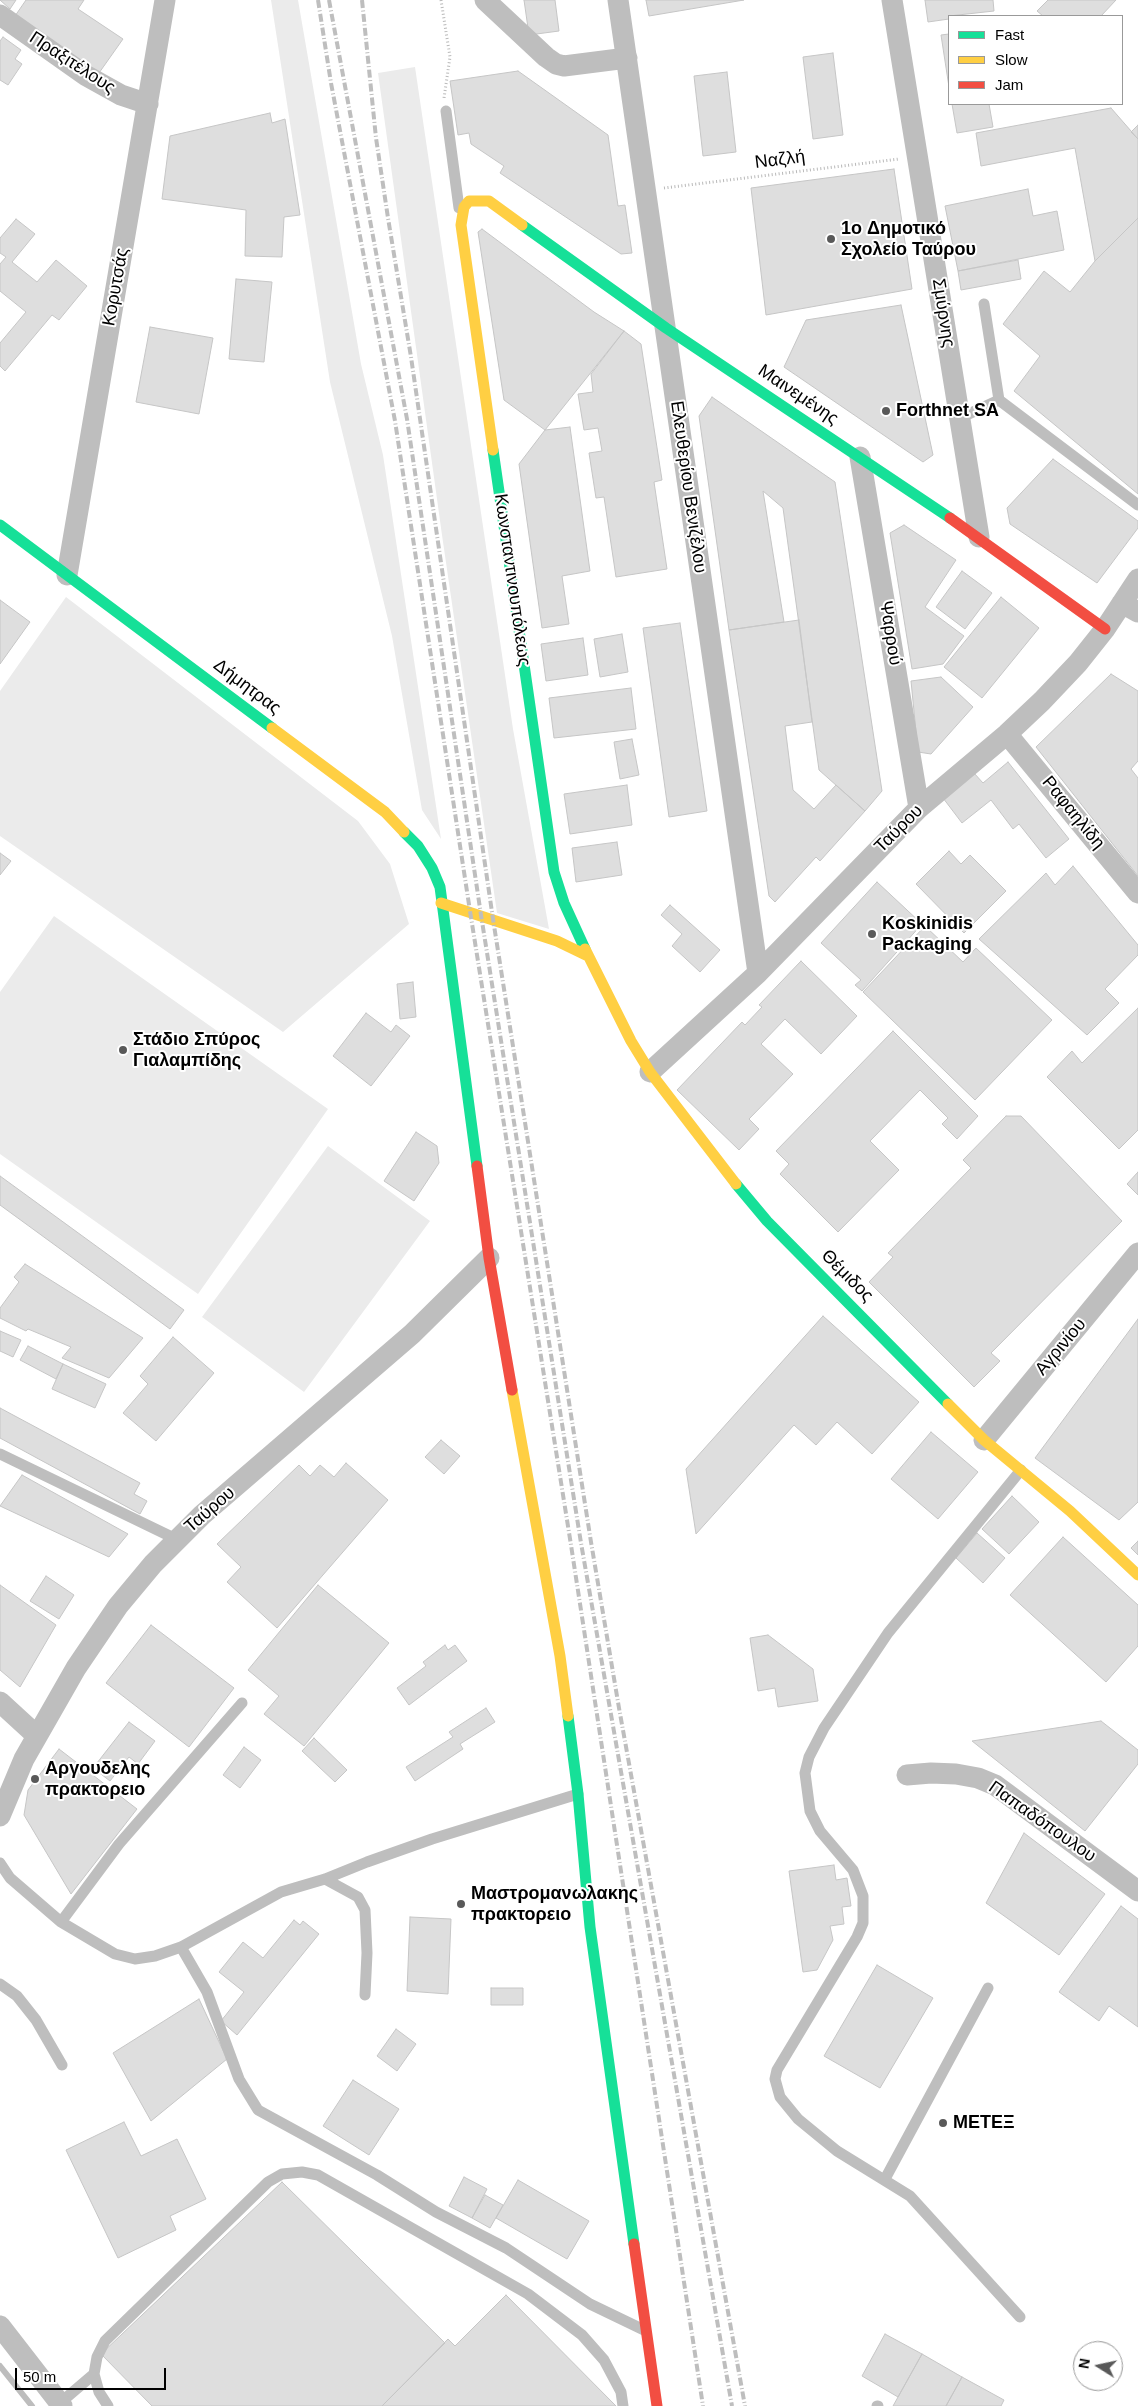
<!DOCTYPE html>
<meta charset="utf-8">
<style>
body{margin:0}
#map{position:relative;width:1138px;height:2406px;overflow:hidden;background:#fff;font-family:Arial,sans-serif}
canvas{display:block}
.legend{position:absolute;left:948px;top:15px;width:175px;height:90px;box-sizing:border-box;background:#fff;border:1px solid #999;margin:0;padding:6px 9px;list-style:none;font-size:15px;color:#000}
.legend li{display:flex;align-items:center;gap:10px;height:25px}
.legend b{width:25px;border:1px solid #999}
.north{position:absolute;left:1073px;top:2341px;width:50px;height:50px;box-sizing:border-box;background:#fff;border:1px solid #999;border-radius:50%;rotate:280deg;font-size:14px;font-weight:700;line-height:20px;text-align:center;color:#000}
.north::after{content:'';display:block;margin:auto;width:18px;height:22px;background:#595959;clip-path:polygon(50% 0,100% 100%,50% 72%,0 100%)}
.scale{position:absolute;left:15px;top:2368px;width:151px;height:22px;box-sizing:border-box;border:2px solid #000;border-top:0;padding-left:6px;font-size:15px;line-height:18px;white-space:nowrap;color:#000;-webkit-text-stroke:4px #fff;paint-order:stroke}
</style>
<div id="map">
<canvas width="1138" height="2406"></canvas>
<ul class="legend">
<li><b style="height:6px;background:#16e098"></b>Fast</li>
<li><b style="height:6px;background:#ffcf43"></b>Slow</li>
<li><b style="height:6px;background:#f24e42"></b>Jam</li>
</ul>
<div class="north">N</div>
<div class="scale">50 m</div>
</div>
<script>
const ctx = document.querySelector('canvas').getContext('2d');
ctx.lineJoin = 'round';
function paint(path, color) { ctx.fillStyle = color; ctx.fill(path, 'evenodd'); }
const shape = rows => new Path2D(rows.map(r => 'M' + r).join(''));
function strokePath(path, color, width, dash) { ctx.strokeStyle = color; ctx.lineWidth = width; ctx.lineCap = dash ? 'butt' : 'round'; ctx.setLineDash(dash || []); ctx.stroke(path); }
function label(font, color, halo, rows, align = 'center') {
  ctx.font = font + ' Arial,sans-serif'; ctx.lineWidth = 4; ctx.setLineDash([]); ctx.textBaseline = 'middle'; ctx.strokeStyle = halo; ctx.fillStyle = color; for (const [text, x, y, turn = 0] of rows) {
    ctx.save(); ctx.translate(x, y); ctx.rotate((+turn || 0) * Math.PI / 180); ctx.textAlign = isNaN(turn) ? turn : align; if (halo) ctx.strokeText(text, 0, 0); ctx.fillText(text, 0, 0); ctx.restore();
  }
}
paint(shape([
 [271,0,298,0,361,364,383,455,441,839,422,810,392,636,330,382],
 [415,67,513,729,549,929,497,913,442,535,378,73],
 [66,597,358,821,390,864,409,924,283,1032,0,836,0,691],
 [54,916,328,1109,198,1294,0,1154,0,992],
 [328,1146,430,1221,304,1392,202,1317]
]), '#ebebeb');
strokePath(shape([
 [0,2366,32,2406]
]), '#bdbdbd', 6);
const building = shape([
 [0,0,16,0,10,9,0,0],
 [26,0,84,0,78,9,123,39,99,73,15,16,26,0],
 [524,0,555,0,559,31,529,35,524,0],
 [646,0,744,0,649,16,646,0],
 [925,0,993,0,994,11,949,16,949,19,928,22,925,0],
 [1048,0,1116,0,1101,16,1043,16,1037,11,1048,0],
 [949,34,949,87,941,35,949,34],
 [3,37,21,50,15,59,22,64,8,85,0,80,0,41,3,37],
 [833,53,843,135,813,139,803,57,833,53],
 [518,71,608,135,618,206,625,205,632,253,621,254,500,173,504,166,471,144,469,133,458,135,450,81,518,71],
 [727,72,736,152,703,156,694,76,727,72],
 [952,104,989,104,993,127,957,133,952,104],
 [1111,108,1138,139,1138,218,1095,261,1075,148,981,166,976,133,1111,108],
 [270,113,272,123,285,119,300,215,284,217,282,257,245,256,246,210,162,199,170,136,270,113],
 [1138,125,1138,139,1131,132,1138,125],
 [894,169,912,289,766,315,751,188,894,169],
 [1028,189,1033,216,1057,211,1064,250,958,271,945,206,1028,189],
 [1138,218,1138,494,1014,391,1040,356,1003,324,1044,271,1070,292,1095,261,1138,218],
 [16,219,35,234,12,262,37,282,56,260,87,286,59,320,52,315,5,371,0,366,0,343,26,312,0,291,0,264,6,257,0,253,0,238,16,219],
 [482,229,594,312,624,331,545,430,504,400,478,232,482,229],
 [1018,260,1021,279,961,290,958,271,1018,260],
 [236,279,272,282,264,362,229,359,236,279],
 [901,305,933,455,923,462,784,367,806,320,901,305],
 [150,327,213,338,199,414,136,402,150,327],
 [624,331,641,344,662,480,654,482,667,569,616,577,604,497,596,498,589,453,602,451,598,428,584,430,578,394,593,392,591,374,624,331],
 [712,397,835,482,882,791,865,811,819,770,783,508,763,491,784,622,729,630,699,416,712,397],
 [570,427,590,571,562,576,569,624,542,628,519,464,545,430,570,427],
 [1053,459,1138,521,1138,528,1097,583,1010,524,1007,508,1053,459],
 [904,525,956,560,925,607,964,636,943,664,912,669,890,533,904,525],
 [962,571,992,593,965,629,936,607,962,571],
 [1001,597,1039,628,982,698,944,667,1001,597],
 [0,600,30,622,0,664,0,600],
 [799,620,812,722,785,726,793,790,814,809,836,785,865,811,820,861,816,857,775,902,769,896,729,630,799,620],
 [680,623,707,811,669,817,643,628,680,623],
 [622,634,628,672,600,677,594,639,622,634],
 [583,638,588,675,546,681,541,644,583,638],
 [1111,674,1138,691,1138,761,1131,769,1138,778,1138,876,1036,747,1111,674],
 [941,677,973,707,931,754,918,752,911,681,941,677],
 [631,688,636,729,554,738,549,698,631,688],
 [632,739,639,775,620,779,614,742,632,739],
 [1008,762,1069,839,1046,858,1019,824,1013,829,991,800,962,823,943,798,974,773,983,783,1008,762],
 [627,785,632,825,570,834,564,794,627,785],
 [617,842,622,875,576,882,572,848,617,842],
 [949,851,961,864,970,855,1006,891,964,933,916,884,949,851],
 [0,853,11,861,0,875,0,853],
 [1073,866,1138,945,1138,955,1105,989,1119,1003,1087,1035,979,939,1046,873,1055,885,1073,866],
 [877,882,922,924,862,991,855,985,861,980,821,943,877,882],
 [670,905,720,950,700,972,672,946,682,934,661,915,670,905],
 [925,926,963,962,976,948,1052,1020,975,1100,863,992,925,926],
 [801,961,857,1016,821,1054,785,1019,761,1044,793,1074,749,1119,759,1129,739,1150,677,1090,742,1022,745,1025,762,1007,759,1005,801,961],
 [413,982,416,1017,400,1019,397,984,413,982],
 [1138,1008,1138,1130,1119,1149,1047,1077,1072,1051,1082,1063,1138,1008],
 [366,1013,391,1032,396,1025,410,1036,371,1086,333,1056,366,1013],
 [893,1031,978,1116,957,1139,942,1124,948,1118,920,1090,870,1141,899,1170,838,1232,780,1174,789,1164,776,1151,893,1031],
 [1006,1116,1021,1116,1122,1221,991,1353,1000,1361,974,1387,869,1282,893,1257,888,1253,971,1168,963,1160,1006,1116],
 [416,1132,437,1146,439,1163,414,1201,384,1181,416,1132],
 [1138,1172,1138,1195,1127,1184,1138,1172],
 [0,1176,184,1310,170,1329,0,1205,0,1176],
 [25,1264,143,1338,109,1378,62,1358,71,1347,28,1329,26,1331,0,1318,0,1308,19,1282,14,1277,25,1264],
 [823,1316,919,1402,872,1454,837,1422,816,1445,794,1425,696,1534,686,1469,823,1316],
 [1138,1319,1138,1502,1119,1520,1035,1458,1138,1319],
 [0,1331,21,1340,13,1357,0,1351,0,1331],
 [173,1337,214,1373,156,1441,123,1413,148,1384,140,1376,173,1337],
 [28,1346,63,1364,56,1379,20,1360,28,1346],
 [63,1364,106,1384,95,1408,52,1389,63,1364],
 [0,1408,140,1483,134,1494,147,1501,140,1514,0,1438,0,1408],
 [931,1432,978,1472,938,1519,891,1479,931,1432],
 [441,1440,460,1456,444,1474,425,1457,441,1440],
 [346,1463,388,1500,277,1628,227,1582,241,1567,217,1544,299,1465,310,1476,320,1465,334,1477,346,1463],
 [22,1475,128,1534,109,1557,0,1506,22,1475],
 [1012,1496,1039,1522,1009,1554,982,1529,1012,1496],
 [977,1533,1005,1558,983,1583,956,1558,977,1533],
 [1063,1537,1138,1605,1138,1646,1106,1682,1010,1595,1063,1537],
 [1138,1541,1138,1555,1131,1548,1138,1541],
 [46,1576,74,1595,59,1619,30,1601,46,1576],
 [0,1585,56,1625,20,1687,0,1670,0,1585],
 [318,1585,389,1643,304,1746,264,1714,279,1696,248,1670,318,1585],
 [151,1625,234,1688,189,1747,106,1683,151,1625],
 [768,1635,813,1669,818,1701,778,1707,775,1688,758,1691,750,1638,768,1635],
 [445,1645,448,1650,455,1645,467,1661,409,1705,397,1688,426,1666,423,1662,445,1645],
 [486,1708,495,1722,460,1744,463,1749,415,1781,406,1767,453,1737,449,1732,486,1708],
 [1101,1721,1138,1750,1138,1764,1085,1831,972,1741,1101,1721],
 [129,1722,155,1741,138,1764,129,1757,110,1781,93,1768,129,1722],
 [314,1738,347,1770,335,1782,302,1751,314,1738],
 [244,1747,261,1760,240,1788,223,1775,244,1747],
 [59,1749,137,1809,71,1894,24,1815,28,1790,59,1749],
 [1024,1833,1105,1894,1059,1955,986,1903,1024,1833],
 [834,1865,836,1880,847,1878,851,1906,842,1907,844,1924,830,1926,833,1940,817,1970,803,1972,789,1871,834,1865],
 [1121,1906,1138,1919,1138,2027,1109,2006,1099,2021,1059,1992,1121,1906],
 [410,1917,451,1919,448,1994,407,1991,410,1917],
 [294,1920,300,1925,303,1921,319,1934,237,2035,221,2021,244,1992,219,1972,243,1942,263,1958,294,1920],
 [877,1965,933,1998,880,2088,824,2056,877,1965],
 [491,1988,523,1988,523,2005,491,2005,491,1988],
 [199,1999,227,2059,151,2121,113,2053,199,1999],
 [396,2029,416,2044,397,2071,377,2056,396,2029],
 [353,2080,399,2109,369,2155,323,2126,353,2080],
 [124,2122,141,2156,177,2139,206,2199,170,2216,176,2230,118,2258,66,2150,124,2122],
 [464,2177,487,2189,472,2218,449,2206,464,2177],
 [518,2180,589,2221,567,2259,496,2218,518,2180],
 [282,2182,445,2343,382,2406,152,2406,101,2354,282,2182],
 [485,2195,503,2205,490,2228,472,2218,485,2195],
 [506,2295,616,2406,382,2406,448,2339,455,2346,506,2295],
 [885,2334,922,2354,898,2397,862,2376,885,2334],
 [922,2354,962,2377,946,2406,893,2406,922,2354],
 [962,2377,1004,2400,1001,2406,946,2406,962,2377]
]);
paint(building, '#dedede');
strokePath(building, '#c6c6c6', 1);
strokePath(shape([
 [441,0,450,57,444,98],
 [664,188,899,159]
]), '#b9b9b9', 3, [1, 2.5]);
strokePath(shape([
 [446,111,459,208],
 [984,304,999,400],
 [960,418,999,400,1138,505],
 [0,1454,176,1539],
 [0,1863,10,1878,61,1922,115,1954,135,1959,155,1956,181,1947,281,1892,325,1879,367,1862,432,1839,578,1794],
 [325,1879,358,1897,365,1910,367,1953,365,1995],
 [61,1922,119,1844,242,1703],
 [181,1947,207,1992,239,2079,258,2110,377,2175,436,2212,506,2248,590,2304,644,2330],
 [0,1984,17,1996,36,2020,62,2065],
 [885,2179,988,1988],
 [1020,2317,910,2196,837,2151,798,2119,780,2097,775,2079,777,2070,857,1937,863,1923,863,1896,853,1870,820,1831,810,1811,805,1773,809,1757,824,1728,888,1633,1021,1470],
 [60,2403,94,2374],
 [108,2406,99,2392,94,2374,97,2357,105,2341,268,2182,282,2174,302,2172,318,2175,528,2294,582,2335,604,2360,621,2392,623,2406],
 [877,2406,878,2406]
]), '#bebebe', 11);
strokePath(shape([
 [485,0,546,57,556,64,564,66,627,58],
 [618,0,758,973],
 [892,0,979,537],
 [0,15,85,75,121,95,148,104],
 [860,457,919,808],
 [67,575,165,0],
 [1122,603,1138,612],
 [1007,734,1138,893],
 [650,1072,758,973,919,808,1007,734,1042,701,1078,663,1105,629,1138,579],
 [984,1440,1138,1253],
 [0,1702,36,1735],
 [907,1775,931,1773,956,1774,978,1778,995,1785,1138,1891],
 [0,1816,24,1759,76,1668,118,1606,153,1564,202,1515,412,1334,489,1258],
 [0,2326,62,2406]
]), '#bebebe', 21);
strokePath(shape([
 [522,225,666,328,950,518],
 [493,450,554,872,564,903,585,949],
 [0,525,272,728],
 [404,832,418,846,432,868,440,887,477,1166],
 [736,1184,767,1221,948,1404],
 [568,1716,578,1794,590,1927,634,2244]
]), '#16e098', 11);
strokePath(shape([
 [493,450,461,225,464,207,469,201,489,201,522,225],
 [272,728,385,812,404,832],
 [441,903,557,941,588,956],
 [585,949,631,1041,650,1072,736,1184],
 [512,1390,560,1656,568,1716],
 [948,1404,984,1440,1070,1511,1138,1575]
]), '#ffcf43', 11);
strokePath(shape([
 [950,518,1105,629],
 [477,1166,489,1258,512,1390],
 [634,2244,657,2406]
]), '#f24e42', 11);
strokePath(shape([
 [318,0,331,83,395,421,470,911,571,1545,703,2406],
 [329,0,407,419,481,915,581,1543,732,2406],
 [362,0,376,138,388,218,411,357,493,919,591,1542,619,1708,745,2406]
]), '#bebebe', 4, [8, 2.5, 1, 2.5]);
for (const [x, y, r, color] of [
 [831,239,5,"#595959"],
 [886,411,5,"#595959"],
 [872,934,5,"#595959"],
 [123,1050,5,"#595959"],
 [35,1779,5,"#595959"],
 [461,1904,5,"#595959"],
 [943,2123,5,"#595959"]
]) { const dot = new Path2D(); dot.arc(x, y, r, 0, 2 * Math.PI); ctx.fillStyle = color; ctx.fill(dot); strokePath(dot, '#fff', 2); }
label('18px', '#000', '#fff', [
 ["Πραξιτέλους",72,63,33],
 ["Ναζλή",780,160,-7],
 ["Κορυτσάς",116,287,-80],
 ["Σμύρνης",943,313,81],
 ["Μαινεμένης",798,395,34],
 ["Ελευθερίου Βενιζέλου",688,487,82],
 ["Κωνσταντινουπόλεως",512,580,82],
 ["Ψαρρού",890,633,81],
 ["Δήμητρας",247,687,37],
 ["Ραφαηλίδη",1073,813,51],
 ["Ταύρου",899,829,-45],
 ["Θέμιδος",847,1276,45],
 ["Αγρινίου",1061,1347,-50],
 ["Ταύρου",210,1510,-41],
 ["Παπαδόπουλου",1042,1822,35]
]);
label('bold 18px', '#000', '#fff', [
 ["1ο Δημοτικό",841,229],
 ["Σχολείο Ταύρου",841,250],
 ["Forthnet SA",896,411],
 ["Koskinidis",882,924],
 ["Packaging",882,945],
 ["Στάδιο Σπύρος",133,1040],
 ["Γιαλαμπίδης",133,1061],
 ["Αργουδελης",45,1769],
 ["πρακτορειο",45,1790],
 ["Μαστρομανωλακης",471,1894],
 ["πρακτορειο",471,1915],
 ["ΜΕΤΕΞ",953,2123]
], 'left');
</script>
